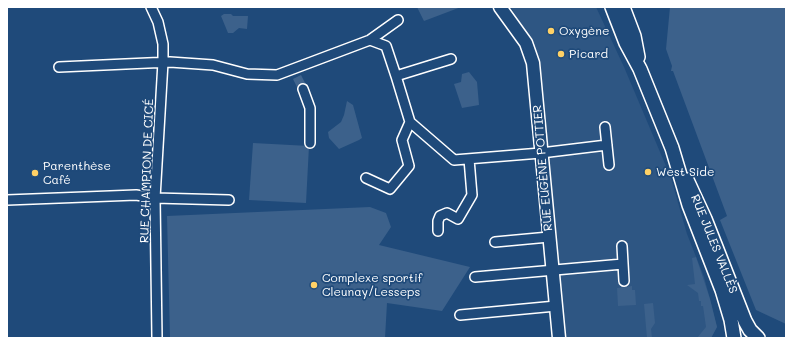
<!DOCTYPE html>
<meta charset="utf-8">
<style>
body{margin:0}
#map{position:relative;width:793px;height:345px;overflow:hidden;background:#1f4a7a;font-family:Mali,sans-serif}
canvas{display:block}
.frame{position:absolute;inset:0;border:8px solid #fff;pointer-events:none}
</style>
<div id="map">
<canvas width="793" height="345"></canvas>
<div class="frame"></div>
</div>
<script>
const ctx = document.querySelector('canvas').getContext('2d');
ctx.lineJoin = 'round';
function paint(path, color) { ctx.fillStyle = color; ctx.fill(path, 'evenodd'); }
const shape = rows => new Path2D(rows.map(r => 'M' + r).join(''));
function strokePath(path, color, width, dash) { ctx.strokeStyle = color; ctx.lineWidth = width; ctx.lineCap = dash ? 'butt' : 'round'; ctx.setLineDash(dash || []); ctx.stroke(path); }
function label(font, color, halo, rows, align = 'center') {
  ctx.font = font + ' Mali,sans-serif'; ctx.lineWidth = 3.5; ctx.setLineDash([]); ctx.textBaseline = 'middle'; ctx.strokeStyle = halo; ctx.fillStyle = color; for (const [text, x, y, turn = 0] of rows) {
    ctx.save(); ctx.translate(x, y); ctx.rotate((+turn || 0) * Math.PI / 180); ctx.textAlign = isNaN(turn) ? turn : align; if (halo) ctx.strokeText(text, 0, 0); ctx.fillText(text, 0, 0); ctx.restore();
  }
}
paint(shape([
 [511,7,596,7,624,67,671,178,687,234,704,277,710,299,717,327,711,338,560,338,537,56]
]), '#2e5683');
paint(shape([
 [417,7,461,7,424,21],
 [670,7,786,7,786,324,756,310,720,220,727,216,673,71,671,71,672,66,666,49],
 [224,14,231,14,233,16,248,16,247,29,239,28,233,33,228,33,221,16],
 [469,72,477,82,479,105,462,108,454,84,461,82,462,74],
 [347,101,353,105,362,138,359,140,339,149,329,138,328,132,341,122,344,115],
 [253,143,309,146,306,203,249,200],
 [370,207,386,213,391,227,379,245,470,267,442,311,387,303,385,338,170,338,167,216],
 [696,257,710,299,717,327,711,338,697,338,706,327,703,306,701,306,701,301,699,301,698,293,687,285,695,284,692,258],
 [632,286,632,290,635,290,636,305,618,306,617,288],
 [653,303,655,323,651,329,652,338,647,338,644,304]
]), '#3c618b');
strokePath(shape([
 [297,77,303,89]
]), '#41658e', 9, [9, 4.5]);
const minor = shape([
 [151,7,158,22,163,44,163,62,155,198,157,338],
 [370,40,386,46,396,76,410,122,454,160,541,153,607,145],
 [59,67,170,62,213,65,247,74,277,75,370,40,398,20],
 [396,76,451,59],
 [303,89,310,108,310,143],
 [605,127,609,165],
 [366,178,390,189,409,166,402,140,410,122],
 [7,200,136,195,155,198,229,200],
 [438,231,438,221,440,216,447,213,458,219,472,195,469,159],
 [495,242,549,237],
 [622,246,624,281],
 [475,277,623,264],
 [460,315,556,306]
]);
const tertiary = shape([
 [500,7,526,43,533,63,559,338]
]);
const secondary = shape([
 [612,7,626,43,640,69,672,148,689,205,722,290,731,320,734,338],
 [623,7,634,36,638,57],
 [687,180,705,219,745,321,750,330,758,338]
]);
strokePath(minor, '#fff', 12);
strokePath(tertiary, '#fff', 15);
strokePath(secondary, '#fff', 16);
strokePath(minor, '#1f4a7a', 9);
strokePath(tertiary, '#1f4a7a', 12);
strokePath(secondary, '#1f4a7a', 13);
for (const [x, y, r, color] of [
 [551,31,4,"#ffd166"],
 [561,54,4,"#ffd166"],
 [648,172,4,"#ffd166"],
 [35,173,4,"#ffd166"],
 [314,285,4,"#ffd166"]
]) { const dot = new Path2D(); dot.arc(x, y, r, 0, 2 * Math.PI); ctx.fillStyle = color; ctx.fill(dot); strokePath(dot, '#1f4a7a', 1.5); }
label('12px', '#fff', '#1f4a7a', [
 ["Oxygène",559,31],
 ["Picard",569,54],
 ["Parenthèse",43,166],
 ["Café",43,180],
 ["West Side",656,172],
 ["Complexe sportif",322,278],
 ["Cleunay/Lesseps",322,292]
], 'left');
label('12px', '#fff', '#1f4a7a', [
 ["RUE EUGÈNE POTTIER",543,168,-95],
 ["RUE CHAMPION DE CICÉ",147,171,-88],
 ["RUE JULES VALLÈS",714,244,68]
]);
</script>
